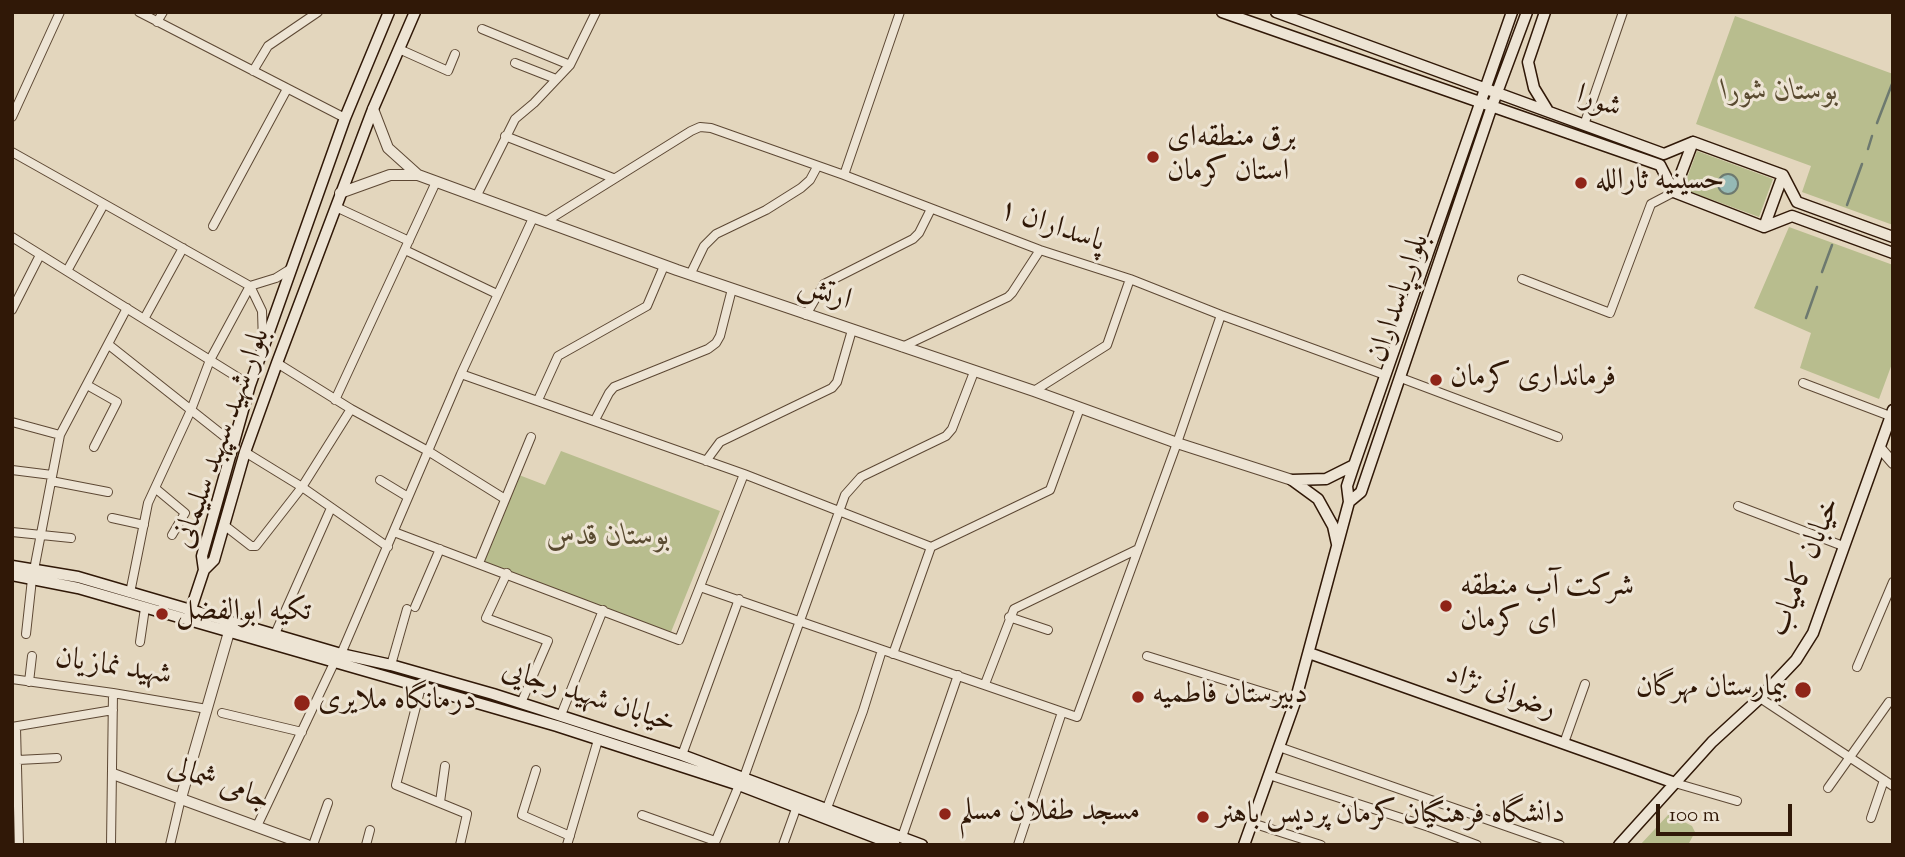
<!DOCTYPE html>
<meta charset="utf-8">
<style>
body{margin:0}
#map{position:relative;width:1905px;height:857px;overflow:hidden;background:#e3d6bd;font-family:"Sorts Mill Goudy",serif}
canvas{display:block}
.frame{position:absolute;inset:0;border:14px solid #301807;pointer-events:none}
.scale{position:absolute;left:1656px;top:804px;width:136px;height:32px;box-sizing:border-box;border:4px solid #301807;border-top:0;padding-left:9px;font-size:21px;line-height:24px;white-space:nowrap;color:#301807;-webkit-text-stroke:5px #ede4d4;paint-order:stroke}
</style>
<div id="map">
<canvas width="1905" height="857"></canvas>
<div class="frame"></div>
<div class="scale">100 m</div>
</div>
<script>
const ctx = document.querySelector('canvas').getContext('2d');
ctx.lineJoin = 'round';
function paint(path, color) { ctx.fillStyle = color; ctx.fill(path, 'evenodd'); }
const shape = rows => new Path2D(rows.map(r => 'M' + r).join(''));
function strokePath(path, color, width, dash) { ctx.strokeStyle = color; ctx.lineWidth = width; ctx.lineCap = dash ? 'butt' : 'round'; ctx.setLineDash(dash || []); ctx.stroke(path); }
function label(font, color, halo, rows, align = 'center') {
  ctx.font = font + ' "Sorts Mill Goudy",Amiri,serif'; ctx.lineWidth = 6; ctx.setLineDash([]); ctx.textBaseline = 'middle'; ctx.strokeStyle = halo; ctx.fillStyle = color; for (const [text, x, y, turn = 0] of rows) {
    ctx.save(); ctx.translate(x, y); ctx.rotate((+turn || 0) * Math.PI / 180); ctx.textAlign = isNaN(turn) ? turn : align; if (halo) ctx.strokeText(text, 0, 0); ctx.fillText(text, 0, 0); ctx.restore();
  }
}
paint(shape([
 [1735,16,1893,74,1893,225,1802,192,1811,166,1696,124],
 [1697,151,1773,179,1759,217,1683,189],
 [1789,227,1893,265,1893,361,1879,399,1800,368,1811,333,1754,308],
 [561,451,720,511,671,632,479,561,519,475,545,485],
 [1669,814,1692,826,1695,832,1688,845,1640,845]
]), '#b8bd8e');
const water = shape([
 '1718 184a10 10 0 1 1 20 0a10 10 0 1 1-20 0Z'
]);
paint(water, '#95b9b5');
strokePath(water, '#6d796f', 2);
strokePath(shape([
 [1877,123,1892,84],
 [1868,149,1872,136],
 [1847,205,1862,164],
 [1822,272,1832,245],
 [1806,318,1817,287]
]), '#6d796f', 2.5);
const minor = shape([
 [139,12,345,118],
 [157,22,163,12],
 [482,29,570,65],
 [399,49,448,71,455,54],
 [515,63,556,79],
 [253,71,268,46,318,12],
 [12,117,60,12],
 [1584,125,1623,12],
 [505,136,613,178],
 [12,152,250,286,262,311,263,343],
 [844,175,900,12],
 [476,197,515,119,534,103,570,65,596,12],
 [336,207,409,241],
 [545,222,691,131,700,127,711,128,844,175,1040,250,1130,279,1221,315,1385,375],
 [213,226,287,89],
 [12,237,250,385],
 [405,250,497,294],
 [67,271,104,204],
 [690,275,704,246,716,234,766,210,801,188,810,180,817,167],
 [1522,279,1610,313,1651,204,1674,192],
 [250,286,276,278,292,268],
 [12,310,40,255],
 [806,315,824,284,913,239,919,233,931,209],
 [144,319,183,248],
 [109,345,234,444],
 [902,347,1008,297,1012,293,1040,250],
 [277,363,351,409,428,451,505,499],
 [461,374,744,474,931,547],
 [1401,378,1558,437],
 [1803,383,1890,416],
 [87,385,117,402,94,447],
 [1034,391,1107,345,1130,279],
 [335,400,436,182],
 [538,400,558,356,647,306,664,266],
 [595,420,609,393,614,387,708,349,716,343,720,336,732,289],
 [12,422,60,435],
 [245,452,302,487,388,547],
 [706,461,720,442,832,388,837,382,852,330],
 [12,470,52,475],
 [380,480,408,497],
 [51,481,108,492],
 [155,488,185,513,172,535],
 [1738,506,1843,546],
 [112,518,144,525],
 [224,525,251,546,256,546,302,487,351,409],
 [12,532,71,538],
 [394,532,679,640,744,474],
 [931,547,1050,490,1080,408],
 [479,563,531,437],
 [34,570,60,435,127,308],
 [507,573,486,618,548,641,521,703],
 [700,587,1077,717,1177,443,1221,315],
 [130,593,148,503,191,410,210,360,250,286],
 [415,607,440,549],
 [1009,617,1048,630],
 [26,634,32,579],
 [275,634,331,508],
 [140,642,145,608],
 [341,654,461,374,533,218],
 [893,654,931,547],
 [1147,656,1295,702],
 [391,665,407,609],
 [1857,667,1893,582],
 [12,679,113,693,207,709],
 [29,682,32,656],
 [985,684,1014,609,1136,550],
 [421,687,396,785,467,814,460,845],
 [1760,698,1893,786],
 [222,713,302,732],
 [561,715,603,610],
 [12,727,113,710],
 [16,728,19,845],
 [1564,743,1585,684],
 [1279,747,1560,845],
 [682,755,739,599],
 [18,760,57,758],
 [536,770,522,815,570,836],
 [1269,775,1429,827,1477,845],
 [744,777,845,495,861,477,946,436,952,429,974,372],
 [1675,783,1737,801],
 [1828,788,1889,702],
 [440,802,445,766],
 [827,808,863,711,882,650],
 [642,815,715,841],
 [1871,818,1884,780],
 [1252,823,1321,845],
 [257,826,334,663],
 [902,837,958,675],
 [111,845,113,693],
 [170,845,181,798],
 [313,845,328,803],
 [366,845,370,830],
 [567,845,598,740],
 [714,845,739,785],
 [783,845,797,806],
 [1018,845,1062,712]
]);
const tertiary = shape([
 [373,109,388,148,418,175],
 [340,193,390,175,418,175,677,270,1034,391,1177,443,1292,480],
 [1880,448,1893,463],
 [113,774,307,845],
 [181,798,229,632]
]);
const secondary = shape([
 [1222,12,1660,165,1674,192],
 [1276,12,1664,154,1693,142],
 [1545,12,1528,62,1534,88,1548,111],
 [1783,175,1797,202,1893,237],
 [1674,192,1764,227,1783,175],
 [1674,192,1693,142,1783,175],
 [1764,227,1792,216,1893,253],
 [1292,480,1318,499,1333,526,1337,544],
 [1292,480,1326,479,1354,465],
 [1349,502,1361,492,1492,106,1527,12],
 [12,566,78,577,341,654,391,665,493,694,682,755,922,845],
 [204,570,202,556,250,385,345,118,389,12],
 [12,575,78,588,557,726,739,785,895,845],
 [188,618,204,570,214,560,245,452,277,363,373,109,415,12],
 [1309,653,1675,783],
 [1244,845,1295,702,1349,502,1347,486,1354,465,1512,12],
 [1619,845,1712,742,1760,698,1796,660,1813,633,1893,410]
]);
strokePath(minor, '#5d4834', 10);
strokePath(tertiary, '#5d4834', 12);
strokePath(secondary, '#301807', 13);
strokePath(minor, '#ede4d4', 8);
strokePath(tertiary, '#ede4d4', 10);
strokePath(secondary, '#ede4d4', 10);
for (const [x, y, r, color] of [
 [1153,157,7,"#8f2418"],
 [1581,183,7,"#8f2418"],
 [1436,380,7,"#8f2418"],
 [1446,606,7,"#8f2418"],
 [162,614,7,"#8f2418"],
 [1803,690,9,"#8f2418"],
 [1138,697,7,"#8f2418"],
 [302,703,9,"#8f2418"],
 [945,814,7,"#8f2418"],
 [1203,817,7,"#8f2418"]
]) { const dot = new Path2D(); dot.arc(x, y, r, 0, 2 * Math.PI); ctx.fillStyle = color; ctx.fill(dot); strokePath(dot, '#ede4d4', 2.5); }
label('italic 30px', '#594a30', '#ede4d4', [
 ["بوستان شورا",1780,94],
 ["بوستان قدس",608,539]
]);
label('30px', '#301807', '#ede4d4', [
 ["شورا",1598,104,20],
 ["پاسداران ۱",1051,228,19],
 ["ارتش",824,295,19],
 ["بلوار پاسداران",1401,299,-71],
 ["بلوار شهید سپهبد سلیمانی",224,439,-70],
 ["خیابان کامیاب",1807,568,-68],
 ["شهید نمازیان",113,669,9],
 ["رضوانی نژاد",1500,694,19],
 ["خیابان شهید رجایی",588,699,18],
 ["جامی شمالی",218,786,20]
]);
label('30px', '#301807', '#ede4d4', [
 ["برق منطقه‌ای",1167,140],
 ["استان کرمان",1167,174],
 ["حسینیه ثارالله",1595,183],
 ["فرمانداری کرمان",1450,380],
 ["شرکت آب منطقه",1460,589],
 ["ای کرمان",1460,623],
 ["تکیه ابوالفضل",176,614],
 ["بیمارستان مهرگان",1787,690,"right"],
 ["دبیرستان فاطمیه",1152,697],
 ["درمانگاه ملایری",318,703],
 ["مسجد طفلان مسلم",959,814],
 ["دانشگاه فرهنگیان کرمان پردیس باهنر",1217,817]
], 'left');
</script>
